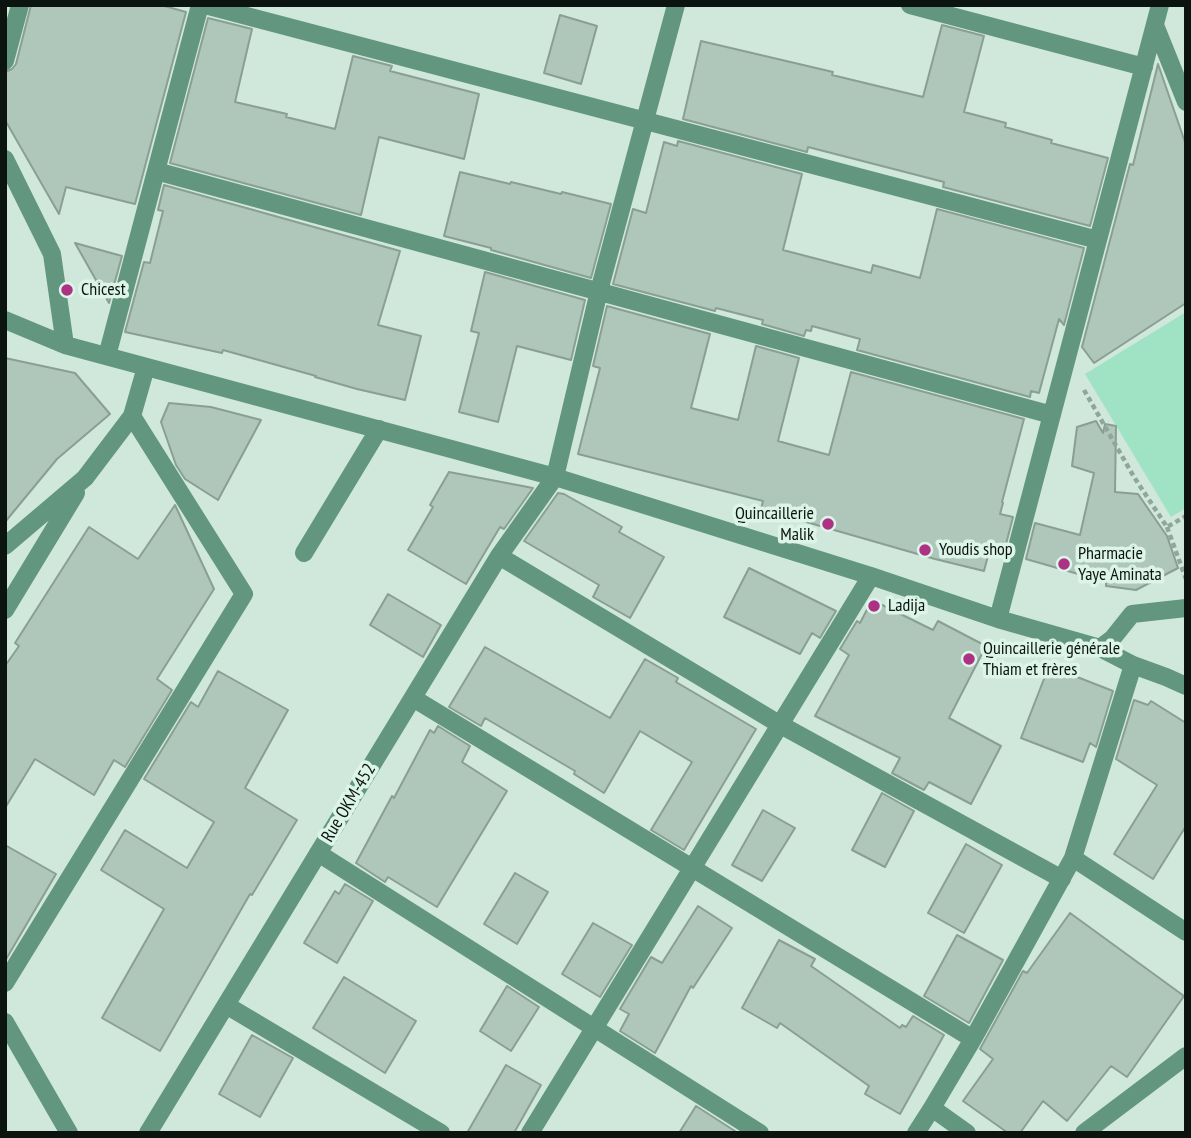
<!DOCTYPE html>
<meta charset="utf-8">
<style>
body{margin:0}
#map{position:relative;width:1191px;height:1138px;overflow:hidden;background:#d0e7db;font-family:"PT Sans Narrow",sans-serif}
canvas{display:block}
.frame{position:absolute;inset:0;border:7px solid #0c1410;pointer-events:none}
</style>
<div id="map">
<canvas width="1191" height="1138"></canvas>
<div class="frame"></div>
</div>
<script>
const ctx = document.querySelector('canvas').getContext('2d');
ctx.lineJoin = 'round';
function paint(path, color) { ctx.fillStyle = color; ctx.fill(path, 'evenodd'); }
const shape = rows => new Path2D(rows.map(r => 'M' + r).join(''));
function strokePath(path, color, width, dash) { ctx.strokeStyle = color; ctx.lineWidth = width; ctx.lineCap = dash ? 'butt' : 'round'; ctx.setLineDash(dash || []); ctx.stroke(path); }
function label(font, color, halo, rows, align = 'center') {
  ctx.font = font + ' "PT Sans Narrow",sans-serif'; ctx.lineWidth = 7; ctx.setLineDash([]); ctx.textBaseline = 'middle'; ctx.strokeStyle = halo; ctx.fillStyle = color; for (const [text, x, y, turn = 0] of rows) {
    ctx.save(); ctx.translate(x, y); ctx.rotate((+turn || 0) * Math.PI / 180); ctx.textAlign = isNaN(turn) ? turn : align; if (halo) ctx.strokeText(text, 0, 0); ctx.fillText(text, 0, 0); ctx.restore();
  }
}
paint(shape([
 [1186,312,1186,508,1171,517,1085,374]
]), '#a0e2c4');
const building = shape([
 [31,5,161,5,186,12,135,204,66,187,59,214,5,120,5,72,12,69,16,64,31,5],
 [560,15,597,26,581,84,544,73,560,15],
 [208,18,252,29,235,102,287,114,286,117,335,129,353,56,392,66,390,71,479,94,464,159,379,137,361,215,170,163,208,18],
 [942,25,984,36,964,112,1006,123,1005,127,1052,140,1051,143,1108,158,1090,226,943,187,944,182,808,147,807,152,683,119,701,41,833,72,832,75,923,97,942,25],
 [1158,64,1186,145,1186,303,1094,363,1082,347,1130,164,1133,165,1158,64],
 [678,141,802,174,783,250,871,273,873,265,920,278,937,209,1084,248,1064,325,1059,319,1039,393,1031,391,1030,397,857,350,860,339,812,326,811,331,806,330,804,336,762,324,763,320,716,308,715,311,613,284,633,209,646,213,664,142,677,146,678,141],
 [460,172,510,184,511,182,561,194,562,192,611,204,591,278,491,250,491,248,444,236,460,172],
 [164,185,400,251,378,325,421,336,405,400,357,389,315,377,316,376,223,350,222,353,125,332,144,262,150,263,163,211,158,210,164,185],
 [75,243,122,256,109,303,75,243],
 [485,272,585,300,571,360,517,346,498,422,459,412,479,333,471,331,485,272],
 [607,306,710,334,691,408,738,420,756,346,799,358,778,441,829,455,851,372,1024,419,1002,502,1003,503,1000,514,1013,517,1004,552,990,548,984,571,935,559,761,509,763,501,578,454,600,368,593,366,607,306],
 [5,358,75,373,110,414,57,459,5,522,5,358],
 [169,403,211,407,261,420,218,500,185,479,176,465,161,422,169,403],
 [1096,421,1103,433,1105,424,1116,426,1115,492,1138,494,1167,536,1178,568,1136,590,1106,586,1106,582,1026,559,1035,523,1080,535,1094,473,1072,466,1077,427,1096,421],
 [449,472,533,488,504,529,500,527,466,584,408,550,433,507,430,505,449,472],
 [558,493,564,494,622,527,619,532,664,557,630,618,593,597,599,585,524,541,558,493],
 [175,505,214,589,157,679,172,690,125,767,114,760,94,795,35,759,5,808,5,666,19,646,15,643,89,527,138,559,175,505],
 [749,568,836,611,820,638,812,633,800,654,724,617,749,568],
 [388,594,441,625,423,657,370,625,388,594],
 [872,600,933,630,938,621,986,646,949,718,1001,746,971,804,929,782,924,790,892,773,900,758,815,716,849,655,840,649,857,621,860,623,872,600],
 [485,647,610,718,645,659,678,678,676,682,756,729,684,850,651,830,692,762,640,731,604,793,574,774,575,771,485,718,481,726,449,707,485,647],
 [1049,666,1113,691,1096,747,1090,743,1083,762,1021,738,1049,666],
 [218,671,288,710,245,788,297,820,252,895,250,894,160,1051,102,1018,164,909,101,870,125,830,187,868,214,822,144,779,191,702,198,707,218,671],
 [1134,700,1148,705,1151,701,1186,723,1186,826,1153,879,1114,854,1157,785,1116,759,1134,700],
 [438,726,470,746,462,762,507,791,437,907,388,877,385,882,356,863,392,796,394,798,430,730,434,733,438,726],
 [882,793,914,811,885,867,852,850,882,793],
 [763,810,795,828,762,881,732,865,763,810],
 [966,844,1002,865,964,933,928,913,966,844],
 [5,845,56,874,5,961,5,845],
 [515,873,548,892,517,944,484,924,515,873],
 [345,884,373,901,337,963,304,943,335,891,339,894,345,884],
 [698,906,732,928,693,988,691,986,655,1053,620,1031,629,1014,620,1009,651,957,662,963,698,906],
 [1070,913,1184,996,1127,1077,1111,1066,1067,1121,1043,1101,1020,1133,1008,1133,963,1101,993,1059,980,1049,1023,971,1027,973,1070,913],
 [593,923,632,945,600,997,562,974,593,923],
 [957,935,1003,960,969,1023,924,996,957,935],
 [779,940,815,959,811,966,900,1028,902,1025,906,1027,913,1016,944,1035,900,1114,865,1094,869,1086,780,1023,777,1028,742,1008,779,940],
 [344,977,416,1021,385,1073,313,1028,344,977],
 [507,986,539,1007,511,1051,480,1031,507,986],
 [252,1035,293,1058,260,1117,219,1094,252,1035],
 [506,1065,541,1085,514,1133,467,1133,506,1065],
 [696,1106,738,1133,679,1133,696,1106]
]);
paint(building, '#afc6ba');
strokePath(building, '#899f94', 2);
strokePath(shape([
 [1084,390,1134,477,1167,527,1186,516],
 [1167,527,1186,579]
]), '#92a59b', 4.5, [5, 3.5]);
strokePath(shape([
 [205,5,1098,240],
 [910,5,1144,67],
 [1155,25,1186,102],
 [5,61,20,5],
 [5,159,52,254,65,345],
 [156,171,1052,415],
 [5,320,65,345,555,477,871,576,998,619,1100,648,1133,665,1166,677,1186,686],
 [107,356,200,5],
 [5,546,85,478,132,416,146,367],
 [304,553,379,429],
 [499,556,779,724,1062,879],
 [5,610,76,493],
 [998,619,1160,5],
 [1100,648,1112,639,1132,614,1186,608],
 [413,698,973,1039],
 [318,853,760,1133],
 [1073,858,1186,932],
 [5,983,244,594,132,416],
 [226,1005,441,1133],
 [5,1022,69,1133],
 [932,1108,973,1039,1073,858,1133,665],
 [148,1133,499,556,555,477,599,291,676,5],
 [530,1133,871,576],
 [916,1133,932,1108,967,1133],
 [1084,1133,1186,1056]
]), '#62967e', 18);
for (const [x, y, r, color] of [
 [67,290,7,"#ad3284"],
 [828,524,7,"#ad3284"],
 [925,550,7,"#ad3284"],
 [1064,564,7,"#ad3284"],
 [874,606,7,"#ad3284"],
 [969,659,7,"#ad3284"]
]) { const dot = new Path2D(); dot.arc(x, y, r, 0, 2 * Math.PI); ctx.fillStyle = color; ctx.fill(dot); strokePath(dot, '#ddf5e9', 2.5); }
label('18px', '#0c1410', '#ddf5e9', [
 ["Chicest",81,290],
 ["Quincaillerie",814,514,"right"],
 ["Malik",814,535,"right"],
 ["Youdis shop",939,550],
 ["Pharmacie",1078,554],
 ["Yaye Aminata",1078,575],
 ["Ladija",888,606],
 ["Quincaillerie générale",983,649],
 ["Thiam et frères",983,670]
], 'left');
label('18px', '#0c1410', '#ddf5e9', [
 ["Rue OKM-452",349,803,-59]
]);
</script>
